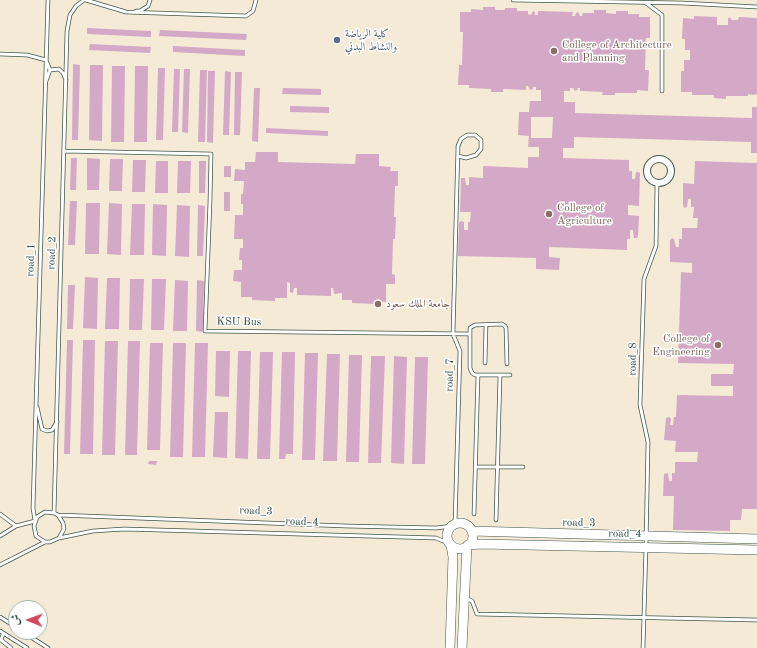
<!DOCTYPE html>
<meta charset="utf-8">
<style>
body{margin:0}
#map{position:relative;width:757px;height:648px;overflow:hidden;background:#f4ead6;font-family:"Old Standard TT",Amiri,serif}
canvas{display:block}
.north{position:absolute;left:8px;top:600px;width:40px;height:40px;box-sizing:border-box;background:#fff;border:1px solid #a5b1ae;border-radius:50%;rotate:271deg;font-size:11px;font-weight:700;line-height:16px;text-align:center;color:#1f3d34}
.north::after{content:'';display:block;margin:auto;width:14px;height:18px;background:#d1495b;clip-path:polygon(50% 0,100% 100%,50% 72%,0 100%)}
</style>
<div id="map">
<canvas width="757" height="648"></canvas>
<div class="north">ش</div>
</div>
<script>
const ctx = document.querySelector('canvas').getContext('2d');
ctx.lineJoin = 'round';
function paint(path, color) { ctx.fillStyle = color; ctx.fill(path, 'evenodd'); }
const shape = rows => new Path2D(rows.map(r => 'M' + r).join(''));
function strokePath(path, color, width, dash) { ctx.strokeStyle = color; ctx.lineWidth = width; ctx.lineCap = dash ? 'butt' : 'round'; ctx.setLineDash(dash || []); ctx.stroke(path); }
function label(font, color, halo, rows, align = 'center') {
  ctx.font = font + ' "Old Standard TT",Amiri,serif'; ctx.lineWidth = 3; ctx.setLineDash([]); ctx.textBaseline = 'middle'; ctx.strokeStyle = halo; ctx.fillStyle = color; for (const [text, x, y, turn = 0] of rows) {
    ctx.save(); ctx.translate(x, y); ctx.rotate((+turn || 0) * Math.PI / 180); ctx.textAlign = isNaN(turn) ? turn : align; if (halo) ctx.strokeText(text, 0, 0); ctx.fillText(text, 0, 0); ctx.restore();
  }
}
paint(shape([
 [483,7,495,7,495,10,505,10,505,8,517,8,517,11,528,11,528,14,531,15,533,11,535,12,535,15,538,15,538,11,573,12,572,16,575,16,576,13,578,12,580,16,582,16,583,13,594,13,594,10,606,10,606,13,616,14,616,11,628,11,628,14,639,14,639,17,650,17,650,38,646,38,645,70,649,70,648,91,637,90,637,93,615,93,615,95,602,95,603,92,580,91,580,88,578,88,577,90,575,91,573,88,570,88,570,91,564,91,564,102,575,102,575,113,752,118,752,107,757,107,757,153,751,153,751,142,574,137,574,148,563,148,563,158,629,160,629,171,632,171,632,179,635,179,636,172,638,172,640,173,639,206,628,205,628,215,639,216,638,236,637,238,634,238,633,230,630,230,630,239,627,239,627,250,549,247,549,257,560,258,559,270,536,269,536,258,458,256,459,223,461,221,464,222,464,230,468,230,468,222,470,222,471,212,460,212,461,178,465,178,466,185,469,185,469,177,483,178,483,166,528,168,528,157,539,157,539,147,528,147,529,136,518,135,519,112,529,112,530,101,541,101,541,90,536,90,536,87,533,87,533,89,530,90,528,86,526,86,526,90,503,89,503,92,491,92,491,89,469,88,469,85,458,85,459,65,462,65,463,32,460,32,460,12,471,12,471,9,483,10],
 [531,117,553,117,552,138,531,138],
 [694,16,717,17,717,25,728,25,728,19,729,17,732,20,738,20,739,17,757,18,757,94,753,95,748,94,748,96,726,96,726,99,714,98,714,95,692,95,692,92,681,92,681,71,684,71,684,60,690,60,690,50,685,50,685,39,682,39,683,18,694,19],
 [87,28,151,31,151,37,87,34],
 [160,30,247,34,246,40,159,36],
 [90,44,151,47,150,53,89,50],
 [173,46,245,50,245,56,173,52],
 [73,64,80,65,78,140,72,140],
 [90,65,103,65,102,141,89,140],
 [112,66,125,66,124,142,111,142],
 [135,66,148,66,147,142,134,142],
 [158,68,165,68,163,140,156,140],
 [174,69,180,69,178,132,172,132],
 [184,69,190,69,188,133,182,132],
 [200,70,207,70,205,142,198,142],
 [208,71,215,71,213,143,207,142],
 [225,71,231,72,229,135,223,135],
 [235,72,242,72,240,135,234,135],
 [254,88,260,88,258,142,252,141],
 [283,88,321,89,321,95,282,94],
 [290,106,329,107,329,113,290,112],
 [266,128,328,131,328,136,266,133],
 [256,152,278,152,278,162,355,164,356,154,379,154,379,166,391,167,390,171,398,171,398,186,395,186,394,217,396,217,395,239,393,239,392,274,395,275,395,284,386,284,386,302,375,301,375,304,352,303,352,300,342,300,342,293,334,294,333,288,331,288,331,296,297,295,297,288,294,288,293,293,290,292,290,283,287,282,287,298,275,298,275,301,252,300,252,297,241,297,241,282,233,281,234,270,242,270,242,260,239,260,240,248,243,248,243,239,234,239,235,215,243,215,243,204,241,204,241,194,243,194,244,181,234,181,235,169,245,170,245,162,255,162],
 [71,158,77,158,76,190,70,190],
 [87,158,100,159,99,190,87,190],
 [110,159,123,159,122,191,109,191],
 [133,160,146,160,145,192,132,192],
 [156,161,168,161,168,193,155,193],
 [178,161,191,161,190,193,177,193],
 [199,161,206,161,205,193,199,193],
 [695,161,757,163,757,509,742,509,741,520,730,520,730,531,673,530,674,496,663,496,664,474,668,473,669,481,672,481,672,473,675,473,675,462,697,462,698,452,675,452,676,441,664,440,666,418,669,417,671,419,670,425,673,425,674,417,676,417,677,395,733,396,733,386,711,386,711,374,733,374,734,364,678,363,681,272,692,273,692,263,670,262,670,240,672,238,674,239,676,247,679,247,679,239,682,239,682,228,697,228,698,218,693,218,694,207,691,207,691,199,688,199,687,207,684,208,683,205,683,183,694,184],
 [224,166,231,166,231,177,224,177],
 [224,192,230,192,230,211,224,211],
 [70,201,77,201,75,245,68,245],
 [86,203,100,203,99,254,85,254],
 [109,203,122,204,121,255,107,254],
 [132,204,145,204,144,255,130,255],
 [153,204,167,205,166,256,152,255],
 [177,205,190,206,189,257,175,256],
 [198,205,205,206,203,256,197,256],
 [85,277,98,278,97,329,83,328],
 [107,278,120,278,119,329,105,329],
 [130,279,144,279,142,330,129,330],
 [152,279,166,279,164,330,151,330],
 [175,280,188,281,187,331,173,331],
 [197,280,204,281,203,332,196,331],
 [68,285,75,285,73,329,67,329],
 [67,340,73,340,70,454,64,454],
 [83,340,95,340,93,454,80,454],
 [105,341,118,341,115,455,102,455],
 [128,341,140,341,137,455,125,455],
 [150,343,163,343,160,450,147,450],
 [173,343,186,343,183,457,170,457],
 [195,343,208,343,205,457,192,457],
 [216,351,230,351,229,397,215,396],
 [238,351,251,351,248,459,235,458],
 [260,352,273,352,270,459,257,459],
 [282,352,295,352,293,454,286,454,285,459,279,459],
 [305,353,318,353,315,460,302,460],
 [327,354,340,354,337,461,323,461],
 [349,355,362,355,359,462,346,462],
 [371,356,385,356,381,463,368,463],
 [394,356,407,357,404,464,391,463],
 [415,357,428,357,425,464,412,464],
 [215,412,228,412,227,458,213,457],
 [149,461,157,461,156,465,148,464]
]), '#d4a9c8');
const lane = shape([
 [86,0,126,12,246,16,253,11,256,0],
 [513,0,682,3,757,7],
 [646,3,662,15,662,91],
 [136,11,140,11,148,6,150,0],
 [0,54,27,55,46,60,50,70,59,69,63,73,66,80],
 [46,81,50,70],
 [64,151,211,154,210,201,205,331,470,334,470,368,472,373,475,375,510,375],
 [470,334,470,328,475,325,502,324,505,326,506,328,507,364],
 [485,363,486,325],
 [37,407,42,429,47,431,52,430,57,422],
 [475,467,523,467],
 [54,513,67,31,70,15,76,6,84,0],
 [0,514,16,526],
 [474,514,478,375],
 [58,515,346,526,436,528,452,526],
 [496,520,500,375],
 [455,524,460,351,453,334,458,146,461,139,467,135,475,135,481,140,481,149,476,155,466,158,458,156],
 [0,536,16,526,35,521,33,508,48,0],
 [59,538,64,529,63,523,58,515,54,513,45,512,37,517,34,526,36,536,45,542,50,542,59,538,93,531,124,529,436,538,443,541,448,541],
 [0,565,45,542],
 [465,598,472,601,477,614,757,620],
 [0,617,16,627],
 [0,631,27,648],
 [23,632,48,648],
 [3,634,1,640,11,648],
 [643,648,646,547,648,442,640,405,644,279,656,246,657,183]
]);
const street = shape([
 '647 171a12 12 0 1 1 24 0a12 12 0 1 1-24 0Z'
]);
const secondary = shape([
 '447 536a13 13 0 1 1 26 0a13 13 0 1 1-26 0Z',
 [472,531,757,539],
 [468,545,480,544,757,550],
 [450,648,453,557,451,545],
 [462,648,467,546]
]);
strokePath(lane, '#3f574c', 4.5);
strokePath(street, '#3f574c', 8);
strokePath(secondary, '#3f574c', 10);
strokePath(lane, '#fff', 3);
strokePath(street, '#fff', 6);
strokePath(secondary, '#fff', 9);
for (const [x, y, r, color] of [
 [337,40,4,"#5c6f8a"],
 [554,51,4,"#8d6e63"],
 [549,214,4,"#8d6e63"],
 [378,304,4,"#8d6e63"],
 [718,345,4,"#8d6e63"]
]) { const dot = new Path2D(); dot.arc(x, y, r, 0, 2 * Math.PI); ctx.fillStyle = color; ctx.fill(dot); strokePath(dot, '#fff', 1.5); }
label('11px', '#4e5e75', '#fff', [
 ["كلية الرياضة",345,34],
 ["والنشاط البدني",345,47]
], 'left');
label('11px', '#785e54', '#fff', [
 ["College of Architecture",562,45],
 ["and Planning",562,58],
 ["College of",557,208],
 ["Agriculture",557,221],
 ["جامعة الملك سعود",386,304],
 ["College of",710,339,"right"],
 ["Engineering",710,352,"right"]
], 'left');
label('11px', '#1f3d34', '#fff', [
 ["road_2",52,253,-88],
 ["road_1",31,260,-88],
 ["KSU Bus",239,322,1],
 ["road_8",633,359,-89],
 ["road_7",450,375,-89],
 ["road_3",256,511,2],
 ["road_4",302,522,2],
 ["road_3",579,523,1],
 ["road_4",625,534,1]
]);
</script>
